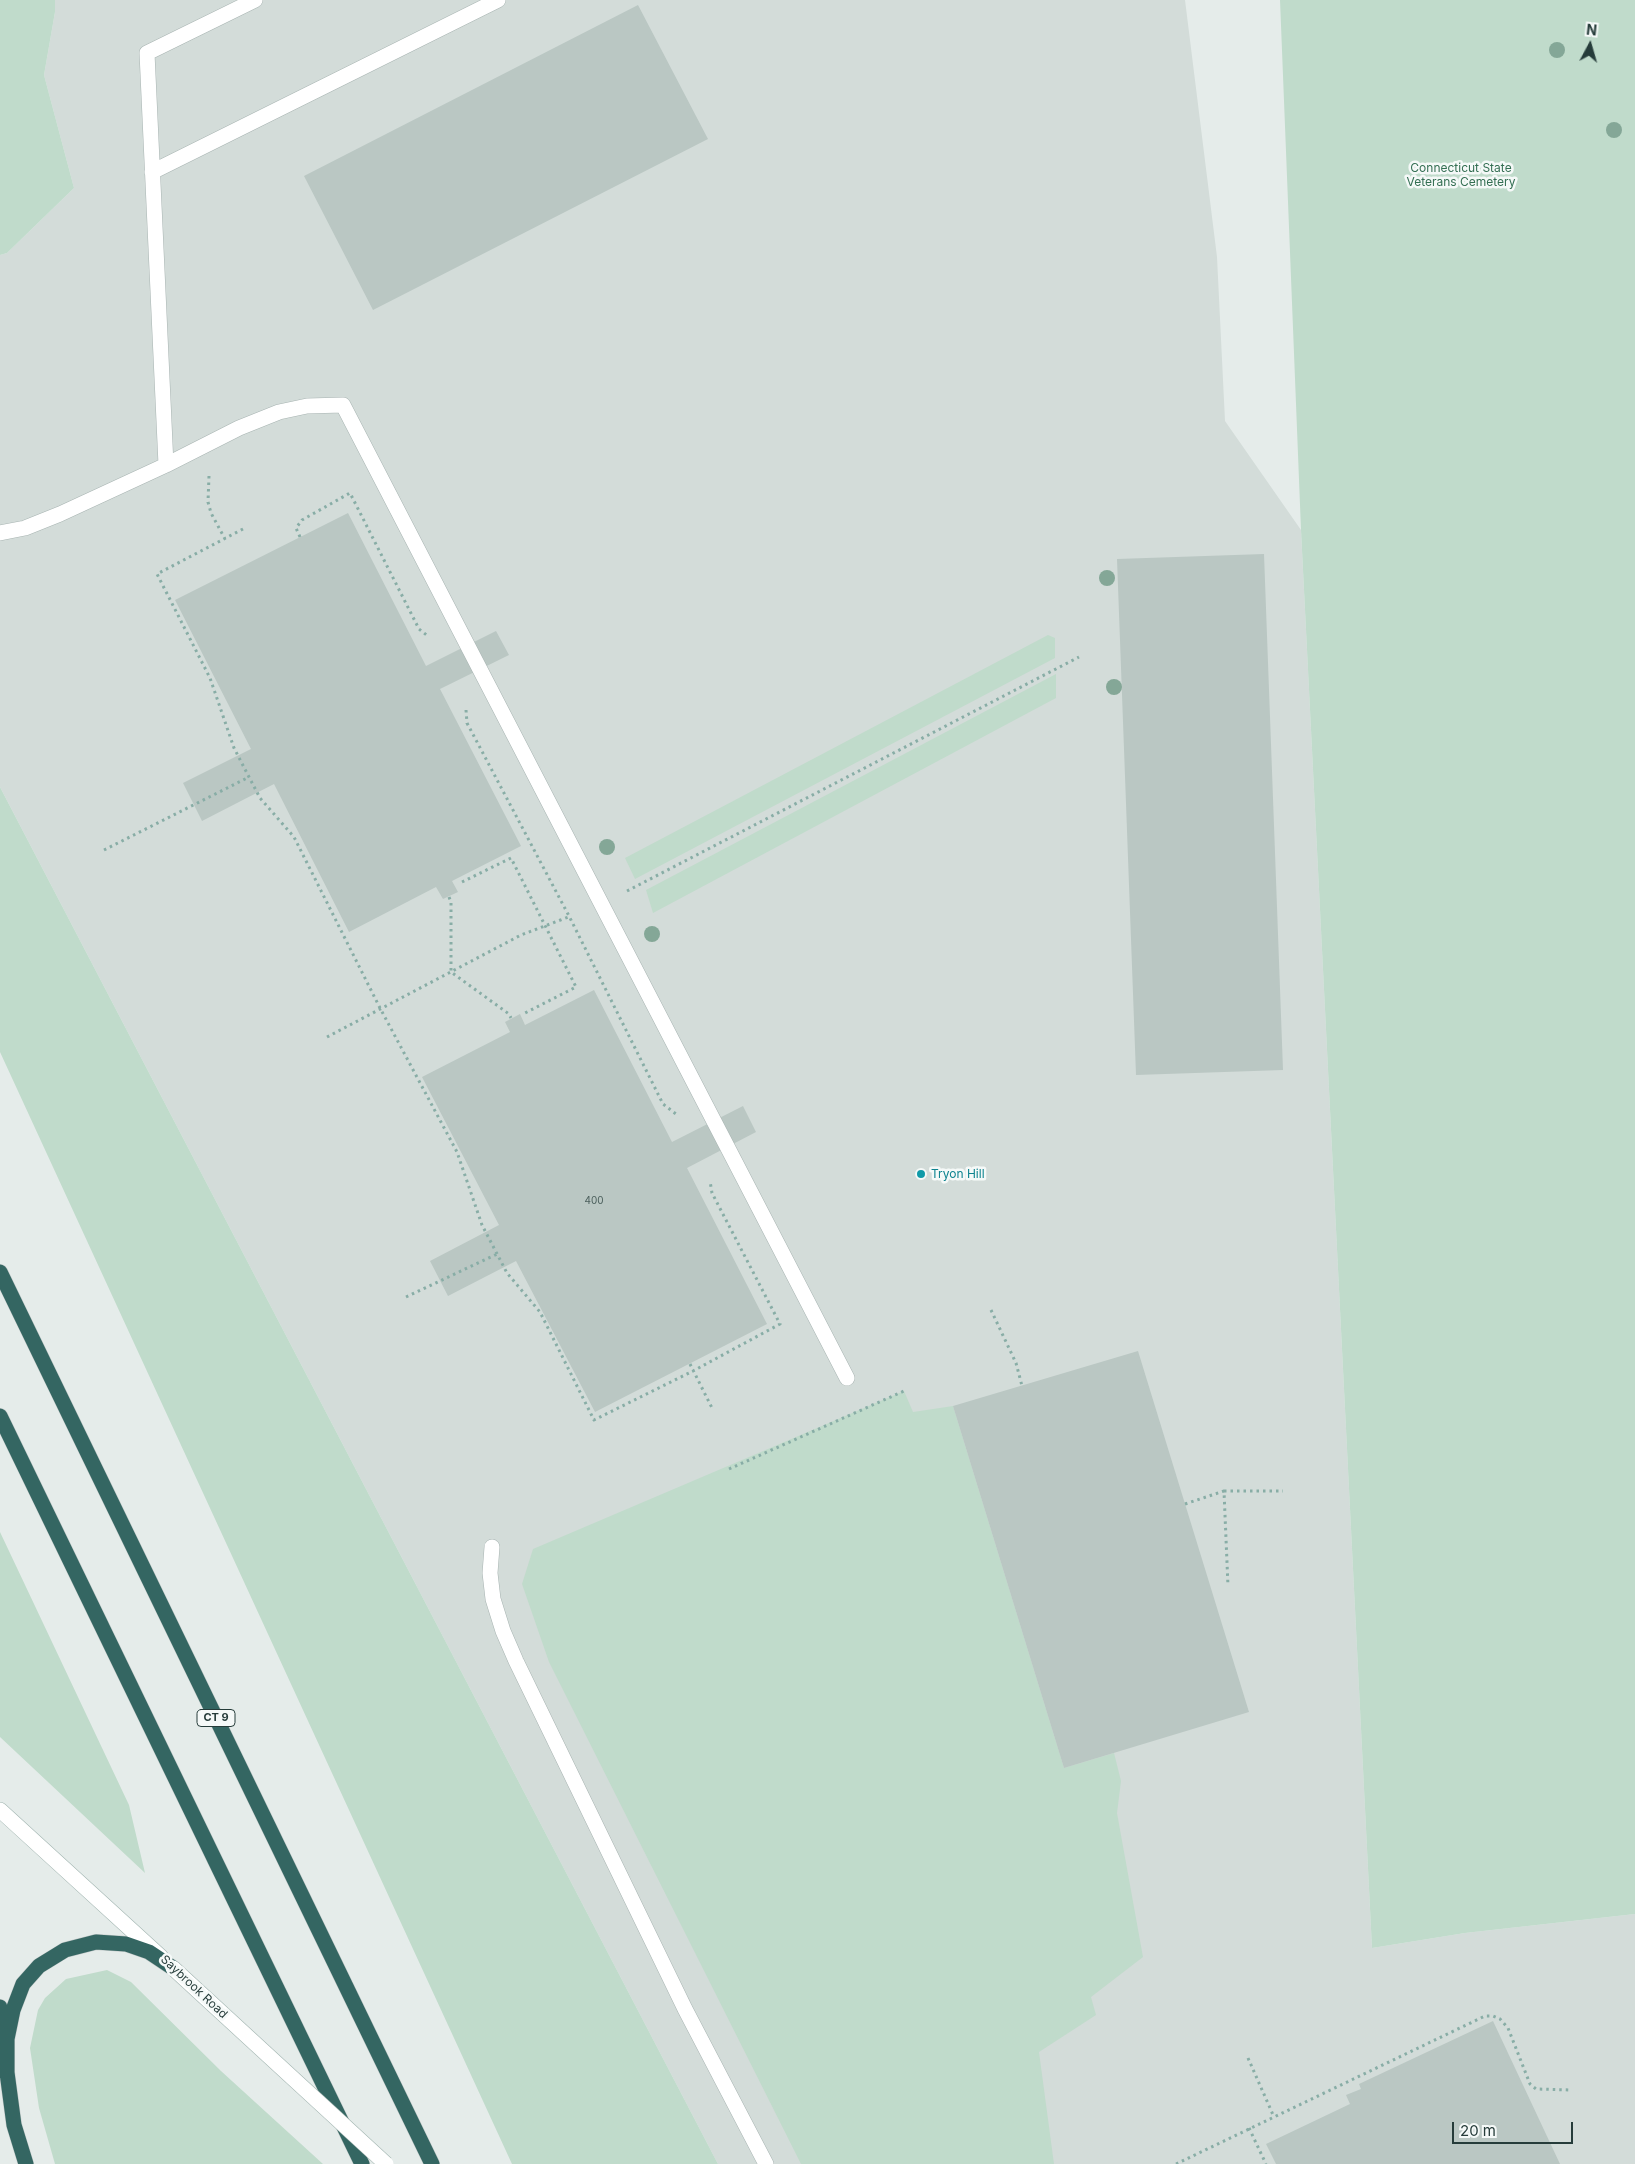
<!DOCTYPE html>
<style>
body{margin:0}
#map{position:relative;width:1635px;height:2164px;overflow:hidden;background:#e5ecea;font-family:Inter,sans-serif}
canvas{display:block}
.north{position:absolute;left:1565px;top:20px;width:50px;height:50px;-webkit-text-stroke:4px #f5f9f8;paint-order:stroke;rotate:6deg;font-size:14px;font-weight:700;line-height:20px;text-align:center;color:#263c3a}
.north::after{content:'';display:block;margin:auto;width:18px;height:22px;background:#263c3a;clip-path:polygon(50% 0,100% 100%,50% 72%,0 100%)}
.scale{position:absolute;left:1452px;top:2122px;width:121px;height:22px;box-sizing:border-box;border:2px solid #263c3a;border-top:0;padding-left:6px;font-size:15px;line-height:18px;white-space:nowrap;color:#263c3a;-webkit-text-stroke:4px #f5f9f8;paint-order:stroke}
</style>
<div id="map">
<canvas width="1635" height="2164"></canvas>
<div class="north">N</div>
<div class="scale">20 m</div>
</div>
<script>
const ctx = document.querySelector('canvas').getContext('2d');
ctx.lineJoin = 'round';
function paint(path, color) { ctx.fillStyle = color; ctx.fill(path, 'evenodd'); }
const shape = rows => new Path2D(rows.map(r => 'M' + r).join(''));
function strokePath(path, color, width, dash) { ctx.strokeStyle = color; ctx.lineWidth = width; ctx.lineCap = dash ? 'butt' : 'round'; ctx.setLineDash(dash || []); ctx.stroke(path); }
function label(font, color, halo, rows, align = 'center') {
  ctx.font = font + ' Inter,sans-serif'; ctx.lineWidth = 5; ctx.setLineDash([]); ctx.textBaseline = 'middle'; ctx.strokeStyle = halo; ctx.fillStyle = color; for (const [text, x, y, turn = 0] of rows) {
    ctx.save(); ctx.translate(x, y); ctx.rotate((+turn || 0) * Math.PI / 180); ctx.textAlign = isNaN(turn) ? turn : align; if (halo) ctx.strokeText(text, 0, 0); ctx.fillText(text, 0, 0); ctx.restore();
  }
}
paint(shape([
 [55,0,1185,0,1217,257,1225,421,1301,530,1372,1948,1465,1933,1635,1914,1635,2164,718,2164,0,787,0,255,7,253,74,188,44,75,55,12]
]), '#d3dcd9');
paint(shape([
 [0,0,55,0,55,12,44,75,74,188,7,253,0,255],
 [1280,0,1635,0,1635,1914,1465,1933,1372,1948,1301,530],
 [1048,635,1055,638,1055,658,635,879,625,858],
 [1056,674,1056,698,653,913,646,890],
 [0,787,1,789,718,2164,512,2164,0,1052],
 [904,1391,913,1412,953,1406,1064,1768,1114,1753,1121,1781,1117,1813,1143,1957,1091,1997,1096,2015,1039,2052,1054,2164,801,2164,549,1662,522,1584,533,1549],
 [0,1532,129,1805,145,1873,0,1737],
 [107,1970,131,1982,221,2071,323,2164,55,2164,39,2108,30,2048,38,2010,45,1998,66,1979]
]), '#c0dbcb');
paint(shape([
 [638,5,708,139,373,310,304,176],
 [348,513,426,666,496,631,509,655,440,689,521,846,452,881,458,892,443,899,436,887,349,932,274,784,202,821,183,783,251,749,175,600],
 [1264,554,1283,1070,1136,1075,1117,559],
 [594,990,672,1142,743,1106,756,1132,687,1168,767,1324,595,1412,516,1261,448,1296,430,1261,499,1225,422,1077,510,1032,505,1022,520,1014,525,1025],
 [1138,1351,1249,1712,1064,1768,953,1406],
 [1493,2021,1560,2164,1276,2164,1266,2144,1350,2104,1346,2095,1361,2089,1359,2084]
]), '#bac7c3');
const service = shape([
 [152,172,498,0],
 [166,465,147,53,255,0],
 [0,533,25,528,60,514,166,465,239,428,279,412,307,406,343,405,847,1378],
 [492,1547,490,1573,493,1599,503,1631,516,1661,685,2009,766,2164]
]);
const secondary = shape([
 [0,1810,161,1957]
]);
const motorway = shape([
 [0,1272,432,2164],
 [0,1416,362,2164],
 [0,2007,3,2035],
 [6,2065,14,2125,26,2164],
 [7,2075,7,2039,13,2010,23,1984,39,1966,65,1950,96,1942,126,1944,149,1952,173,1968]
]);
strokePath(service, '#a8b4b2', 16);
strokePath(secondary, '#a1b4b0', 16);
strokePath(motorway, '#c2c8c8', 16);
strokePath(shape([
 [209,476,208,502,211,513,225,539],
 [243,529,157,574,210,678,234,748,249,777,260,798,294,837,380,1008,457,1152,482,1225,507,1273,540,1312,594,1420,693,1371,780,1324,712,1193,710,1181],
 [300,537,296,528,302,520,350,493,419,629,429,637],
 [466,710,467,723,569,916,663,1104,676,1114],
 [104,850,249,777],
 [462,882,511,858,576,987,525,1013],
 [627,891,1079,657],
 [449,897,451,902,451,972,509,1014,511,1018],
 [327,1037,521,935,571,916],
 [406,1297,497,1254],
 [991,1310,1016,1363,1022,1386],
 [690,1364,712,1408],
 [729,1469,904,1391],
 [1224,1491,1283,1491],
 [1185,1504,1224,1491,1228,1586],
 [1248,2058,1274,2117],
 [1249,2128,1266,2164],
 [1176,2164,1485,2016,1493,2016,1500,2019,1508,2028,1530,2084,1536,2089,1571,2090]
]), '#88ada6', 3, [2.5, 4]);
strokePath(service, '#fff', 15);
strokePath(secondary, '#fff', 15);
strokePath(motorway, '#346662', 15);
const secondaryBridge = shape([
 [173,1968,386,2164]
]);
strokePath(secondaryBridge, '#a1b4b0', 16, []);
strokePath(secondaryBridge, '#fff', 15);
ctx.fillStyle = '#84a797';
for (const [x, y] of [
 [1557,50],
 [1614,130],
 [1107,578],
 [1114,687],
 [607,847],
 [652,934]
]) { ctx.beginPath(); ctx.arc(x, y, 8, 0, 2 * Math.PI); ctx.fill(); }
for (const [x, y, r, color] of [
 [921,1174,5,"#0f9aa8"]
]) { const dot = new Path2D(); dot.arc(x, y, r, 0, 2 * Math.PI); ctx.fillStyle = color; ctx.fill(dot); strokePath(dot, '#f5f9f8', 2); }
label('10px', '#4b5f5c', null, [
 ["400",594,1201]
]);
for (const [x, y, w] of [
 [216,1718,38]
]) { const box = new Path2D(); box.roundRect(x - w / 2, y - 8.5, w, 17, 4); ctx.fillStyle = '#f5f9f8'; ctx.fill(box); strokePath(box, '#263c3a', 1); }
label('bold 11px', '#263c3a', null, [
 ["CT 9",216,1718]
]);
label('12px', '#346f53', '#f5f9f8', [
 ["Connecticut State",1461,168],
 ["Veterans Cemetery",1461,182]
]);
label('12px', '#0d838f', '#f5f9f8', [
 ["Tryon Hill",931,1174]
], 'left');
label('12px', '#263c3a', '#f5f9f8', [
 ["Saybrook Road",194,1987,43]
]);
</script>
